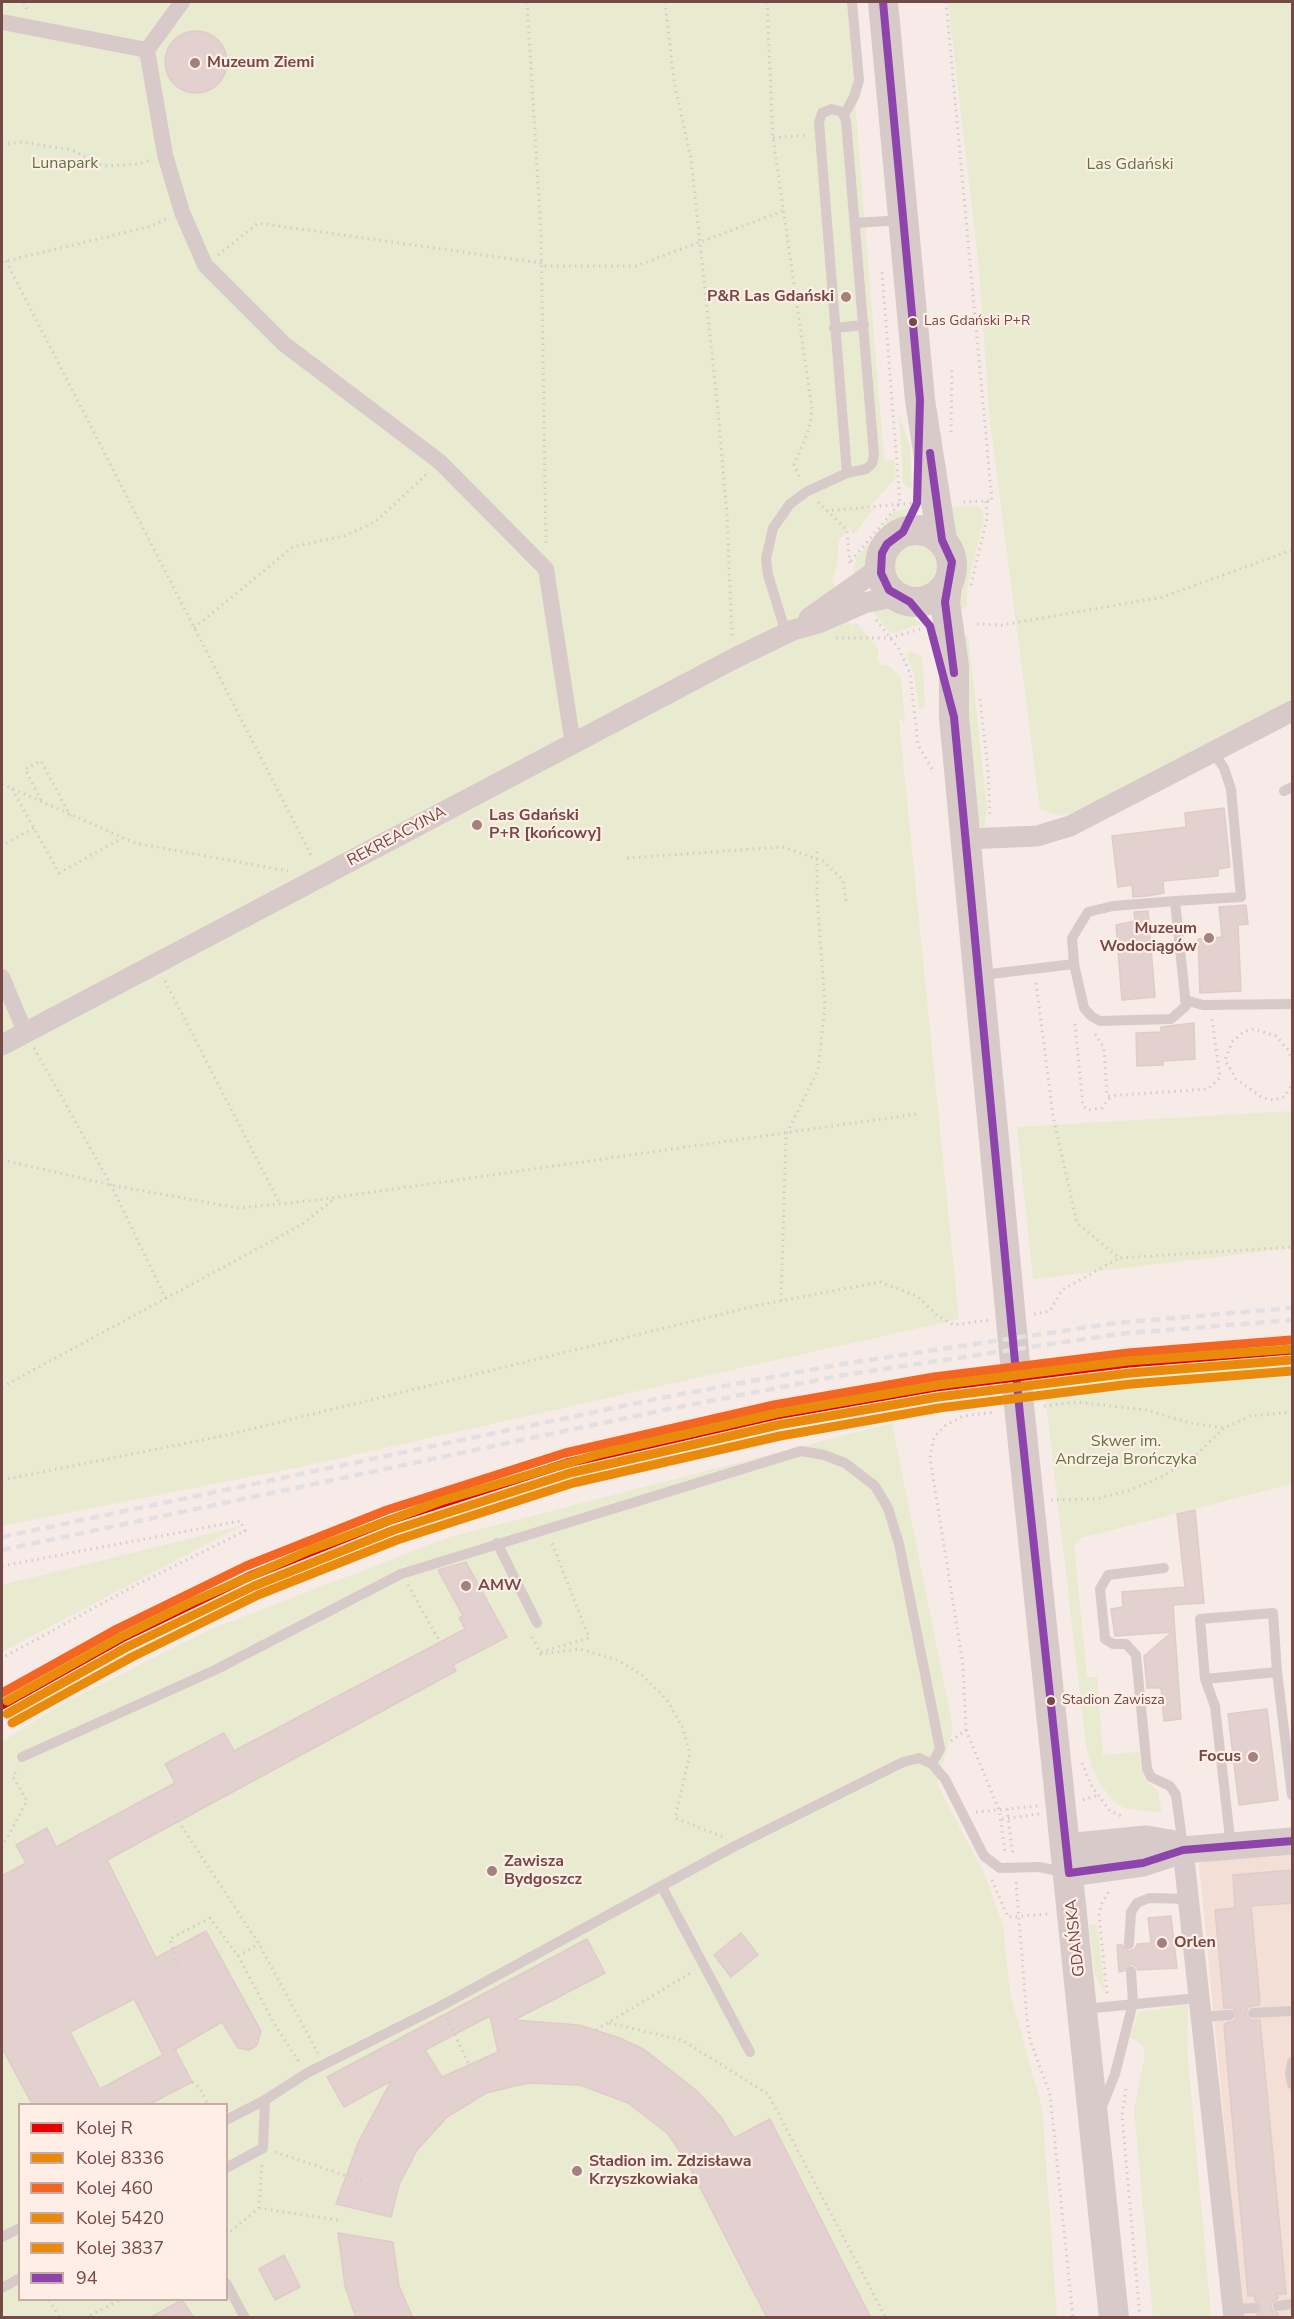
<!DOCTYPE html>
<meta charset="utf-8">
<style>
body{margin:0}
#map{position:relative;width:1294px;height:2319px;overflow:hidden;background:#f6ebe6;font-family:"Nunito Sans",sans-serif}
canvas{display:block}
.frame{position:absolute;inset:0;border:3px solid #744946;pointer-events:none}
.legend{position:absolute;left:18px;top:2103px;width:210px;height:198px;box-sizing:border-box;background:#ffeee6;border:2px solid #c7aca6;margin:0;padding:8px 10px;list-style:none;font-size:18px;color:#744946}
.legend li{display:flex;align-items:center;gap:12px;height:30px}
.legend b{width:30px;border:2px solid #c7aca6}
</style>
<div id="map">
<canvas width="1294" height="2319"></canvas>
<div class="frame"></div>
<ul class="legend">
<li><b style="height:8px;background:#e50000"></b>Kolej R</li>
<li><b style="height:8px;background:#ea8a0a"></b>Kolej 8336</li>
<li><b style="height:8px;background:#f26522"></b>Kolej 460</li>
<li><b style="height:8px;background:#ea8a0a"></b>Kolej 5420</li>
<li><b style="height:8px;background:#ea8a0a"></b>Kolej 3837</li>
<li><b style="height:8px;background:#8e44ad"></b>94</li>
</ul>
</div>
<script>
const ctx = document.querySelector('canvas').getContext('2d');
ctx.lineJoin = 'round';
function paint(path, color) { ctx.fillStyle = color; ctx.fill(path, 'evenodd'); }
const shape = rows => new Path2D(rows.map(r => 'M' + r).join(''));
function strokePath(path, color, width, dash) { ctx.strokeStyle = color; ctx.lineWidth = width; ctx.lineCap = dash ? 'butt' : 'round'; ctx.setLineDash(dash || []); ctx.stroke(path); }
function label(font, color, halo, rows, align = 'center') {
  ctx.font = font + ' "Nunito Sans",sans-serif'; ctx.lineWidth = 4.5; ctx.setLineDash([]); ctx.textBaseline = 'middle'; ctx.strokeStyle = halo; ctx.fillStyle = color; for (const [text, x, y, turn = 0] of rows) {
    ctx.save(); ctx.translate(x, y); ctx.rotate((+turn || 0) * Math.PI / 180); ctx.textAlign = isNaN(turn) ? turn : align; if (halo) ctx.strokeText(text, 0, 0); ctx.fillText(text, 0, 0); ctx.restore();
  }
}
paint(shape([
 [1292,1841,1292,2317,1243,2317,1199,1864,1231,1847]
]), '#f4dfd7');
paint(shape([
 [2,2,847,2,884,460,894,460,896,478,867,509,874,509,853,535,850,528,839,540,837,566,832,579,846,618,852,626,856,622,878,648,879,654,876,657,883,666,888,665,901,678,905,723,899,719,959,1319,300,1467,2,1526],
 [948,2,1292,2,1292,703,1093,807,1059,816,1040,809,990,421,979,268],
 [899,413,910,447,912,488,906,487,903,482],
 [976,506,982,509,984,517,967,588,967,606,953,614,953,594,960,565,956,548,949,534,944,508],
 [909,508,904,518,880,539,869,562,856,577,854,570,856,559,894,512],
 '894 565a22 22 0 1 1 44 0a22 22 0 1 1-44 0Z',
 [890,605,908,612,921,624,895,633,889,632,873,612],
 [959,635,968,635,987,807,984,829,975,821],
 [910,651,922,657,925,707,919,709,914,674,906,655],
 [1292,1111,1292,1248,1033,1279,1017,1127],
 [1292,1366,1292,1484,1081,1538,1074,1545,1087,1677,1097,1677,1103,1755,1139,1752,1141,1768,1146,1780,1158,1791,1162,1813,1124,1808,1112,1800,1102,1786,1091,1766,1086,1745,1044,1385,1235,1368],
 [892,1423,953,1728,937,1784,985,1875,1003,1926,1010,1994,1042,2107,1057,2317,2,2317,2,1742,58,1706,211,1629,450,1537],
 [20,2104,226,2104,226,2300,20,2300],
 [241,1526,2,1652,2,1585],
 [1097,1924,1105,1993,1095,1976,1089,1925],
 [1188,2005,1187,2047,1211,2317,1153,2317,1134,2109,1145,2056,1143,2045,1130,2037,1139,2012]
]), '#e8ebd0');
const building = shape([
 '165 62a31 31 0 1 1 62 0a31 31 0 1 1-62 0Z',
 [1224,808,1230,867,1218,869,1218,876,1163,881,1164,893,1147,896,1133,897,1132,885,1118,887,1112,836,1186,827,1185,813,1224,808],
 [1246,905,1248,924,1238,925,1241,991,1200,993,1198,939,1222,937,1219,907,1246,905],
 [1148,911,1155,997,1122,1000,1116,925,1135,921,1134,912,1148,911],
 [1194,1023,1195,1059,1163,1061,1163,1065,1137,1066,1136,1033,1161,1032,1161,1027,1194,1023],
 [1195,1510,1204,1603,1173,1605,1181,1719,1164,1721,1161,1688,1147,1688,1144,1656,1172,1632,1115,1636,1111,1609,1123,1607,1122,1592,1185,1587,1177,1514,1195,1510],
 [466,1562,507,1637,453,1665,456,1671,107,1860,156,1958,206,1931,261,2031,257,2045,249,2050,238,2048,222,2022,172,2051,175,2049,192,2082,150,2104,32,2104,2,2048,2,1876,26,1863,16,1845,47,1828,56,1847,175,1783,165,1764,224,1733,234,1751,465,1629,459,1618,463,1616,438,1570,466,1562],
 [134,1999,163,2055,100,2089,70,2032,134,1999],
 [1267,1709,1278,1800,1239,1805,1228,1714,1267,1709],
 [1293,1870,1293,1903,1251,1906,1260,2002,1259,2005,1248,2007,1246,2014,1250,2020,1260,2020,1286,2294,1277,2294,1278,2298,1271,2304,1272,2310,1278,2313,1279,2318,1255,2318,1262,2307,1255,2301,1255,2296,1248,2296,1224,2026,1226,2023,1235,2021,1237,2014,1233,2008,1224,2008,1215,1910,1235,1908,1233,1875,1293,1870],
 [1171,1916,1177,1968,1138,1970,1135,1965,1130,1964,1124,1971,1119,1972,1117,1945,1122,1945,1129,1951,1135,1949,1137,1944,1151,1943,1148,1918,1171,1916],
 [741,1933,758,1955,731,1977,714,1955,741,1933],
 [587,1939,605,1973,514,2020,579,2025,620,2038,645,2050,697,2091,721,2117,734,2138,770,2119,871,2318,767,2318,687,2162,668,2134,628,2103,580,2085,528,2083,486,2093,447,2117,417,2150,399,2185,391,2217,336,2204,358,2143,391,2081,344,2107,327,2077,587,1939],
 [490,2016,498,2052,442,2077,425,2050,490,2016],
 [338,2233,393,2242,399,2286,413,2318,356,2318,345,2286,338,2233],
 [284,2255,300,2287,275,2300,259,2269,284,2255],
 [182,2300,194,2318,149,2318,182,2300]
]);
paint(building, '#e2d1ce');
strokePath(building, '#dfccc8', 1.5);
strokePath(shape([
 [24,2,27,9],
 [527,2,541,233,546,544],
 [665,2,674,81,691,159,718,411,727,515,732,639],
 [767,2,773,138,812,409,809,429,794,465,800,478],
 [946,2,992,501,961,502],
 [773,138,807,135],
 [2,144,22,142,72,150,103,166,138,164,150,160],
 [218,255,258,223,541,263,545,266,636,266,783,211],
 [6,261,313,859],
 [2,262,152,226,168,218],
 [951,432,952,366],
 [818,502,847,530,850,566],
 [826,511,912,503],
 [851,561,900,503,882,272],
 [971,585,987,518,986,501],
 [876,620,899,649,910,673,918,745,934,772],
 [977,624,1002,625,1163,597,1292,550],
 [194,628,293,547,344,536,375,522,428,473],
 [836,638,890,638,924,628],
 [980,699,988,770,990,818],
 [2,784,135,843,288,871],
 [12,789,59,873,122,838],
 [41,800,25,769,41,761,71,817],
 [6,843,34,828],
 [627,858,783,847,823,861,843,880,846,901],
 [165,981,280,1204],
 [1036,983,1053,1116,1077,1223,1119,1258,1292,1247],
 [1075,1024,1083,1106,1088,1110,1102,1108,1111,1096],
 [1095,1034,1104,1048,1107,1096,1208,1089,1220,1078,1212,1018],
 [34,1048,111,1185,166,1299],
 [1292,1061,1289,1051,1276,1036,1254,1029,1245,1031,1232,1042,1225,1060,1236,1079,1263,1098,1273,1100,1284,1097,1292,1085],
 [2,1160,111,1185,239,1208,317,1200,917,1114],
 [781,1301,786,1135,818,1070,825,1005,817,897,817,851],
 [1034,1314,1050,1311,1062,1290,1119,1258],
 [2,1387,301,1225,334,1199],
 [1044,1406,1077,1402,1146,1410,1190,1423,1224,1428],
 [2,1480,227,1435,759,1305,880,1282,917,1296,938,1316,954,1325,989,1320],
 [1051,1500,1097,1499,1130,1490,1161,1477,1192,1459,1224,1428,1250,1416,1292,1412],
 [2,1566,240,1521,245,1531,138,1584,2,1658],
 [408,1585,440,1642],
 [532,1637,541,1654,579,1649,615,1659,641,1674,667,1700,683,1728,690,1754,675,1818,723,1837],
 [541,1652,589,1638,552,1543],
 [966,1730,999,1810,1005,1852],
 [951,1741,966,1730,963,1665,930,1458,934,1437,946,1425,963,1416,996,1412],
 [1082,1763,1091,1785,1110,1811,1124,1817],
 [1083,1800,1098,1795],
 [1007,1809,1013,1855],
 [976,1812,1038,1806],
 [175,1816,259,1944,318,2053],
 [1002,1819,1039,1814],
 [2,1847,27,1801,13,1777,17,1769],
 [992,1880,1008,1917,1048,1914],
 [1016,1882,1027,2019,1030,2040,1050,2094,1073,2318],
 [238,1956,259,1944],
 [177,1966,170,1939,210,1918,238,1956,275,2025,299,2062],
 [1107,1993,1099,1915,1102,1902,1109,1892],
 [447,2018,468,2063],
 [609,2023,682,2040,768,2094,886,2318],
 [596,2030,692,1972],
 [192,2082,199,2087,208,2104],
 [1126,2089,1122,2115,1140,2318],
 [275,2152,365,2182],
 [259,2208,338,2220],
 [226,2235,259,2208,262,2163],
 [49,2300,60,2318],
 [85,2318,120,2300]
]), '#d7cac8', 3, [1.5, 4.5]);
strokePath(shape([
 [844,115,854,97,859,80,852,2],
 [855,223,902,220],
 [834,328,864,325],
 [786,633,768,575,766,559,773,528,790,504,806,492,847,473,866,469,872,464,874,455,846,121,842,112,832,109,822,113,819,122,847,473],
 [1284,791,1292,787],
 [1175,901,1186,1006,1171,1019,1100,1021,1091,1016,1084,1008,1074,964,1072,938,1088,912,1113,906,1175,901,1241,897,1231,789,1224,768,1213,752],
 [982,975,1074,964],
 [1185,1000,1203,1005,1292,1004],
 [497,1543,537,1623],
 [1164,1568,1108,1575,1100,1589,1105,1639,1113,1644,1126,1644,1136,1655,1147,1769,1151,1777,1170,1786,1176,1795,1183,1847],
 [1273,1613,1277,1672,1205,1679,1200,1619,1273,1613],
 [1277,1672,1292,1795],
 [1205,1679,1215,1706,1231,1847],
 [22,1757,215,1670,401,1574,801,1451,824,1455,845,1463,875,1486,888,1508,899,1544,940,1749,932,1764],
 [662,1887,750,2052],
 [1129,1944,1131,1912,1137,1903,1149,1898,1189,1899],
 [1083,2009,1199,1998],
 [1253,2013,1292,2011],
 [1202,2017,1230,2015],
 [1292,2062,1290,2074,1292,2084],
 [1101,2109,1115,2074,1133,2003,1131,1971],
 [226,2120,265,2100,307,2073,441,2006,735,1846,903,1762,919,1758,932,1764,945,1779,984,1856,1000,1868,1039,1867,1064,1872],
 [226,2168,263,2148,265,2100],
 [2,2237,20,2228],
 [226,2283,245,2318],
 [2,2288,20,2278],
 [1278,2306,1292,2304],
 [1233,2309,1255,2308]
]), '#d7cac8', 10);
strokePath(shape([
 [182,2,147,50,165,155,182,212,205,265,284,344,440,462,546,569,573,745],
 [2,22,147,50],
 [2,977,25,1032]
]), '#d7cac8', 16);
strokePath(shape([
 [809,618,870,575,880,564],
 [966,839,1037,836,1070,826,1292,711],
 [2,1045,737,657,793,630,818,623,864,603,897,596],
 [1183,1850,1234,2318]
]), '#d7cac8', 21);
strokePath(shape([
 [1066,1847,1146,1839,1170,1843,1183,1850],
 [1069,1873,1143,1863,1183,1850,1292,1841]
]), '#d7cac8', 27);
strokePath(shape([
 [883,2,920,400,942,540],
 '880 566a36 36 0 1 1 72 0a36 36 0 1 1-72 0Z',
 [947,586,945,602,954,666,954,717,1020,1415,1114,2318]
]), '#d7cac8', 30);
strokePath(shape([
 [2,1537,666,1397,842,1364,1115,1323,1292,1308],
 [2,1550,669,1409,844,1375,1118,1334,1292,1320]
]), '#e2e0e3', 4.5, [9, 6]);
strokePath(shape([
 [883,2,920,400,917,503,903,532,887,544,882,553,881,573,889,590,910,602,930,626,954,717,1020,1415,1069,1873],
 [930,453,942,540,952,562,945,602,954,673],
 [1069,1873,1143,1863,1183,1850,1292,1841]
]), '#8e44ad', 8);
strokePath(shape([
 [2,1705,122,1638,250,1576,390,1520,567,1463,776,1415,936,1387,1129,1363,1292,1350]
]), '#e50000', 9);
strokePath(shape([
 [7,1714,127,1647,254,1586,394,1530,570,1473,778,1425,938,1397,1130,1373,1292,1360]
]), '#ea8a0a', 9);
strokePath(shape([
 [2,1693,117,1629,246,1566,387,1510,565,1453,774,1405,934,1377,1128,1353,1291,1340]
]), '#f26522', 9);
strokePath(shape([
 [12,1723,132,1657,258,1595,397,1540,573,1483,780,1436,939,1408,1131,1384,1292,1371]
]), '#ea8a0a', 9);
strokePath(shape([
 [7,1701,121,1637,192,1602,310,1550,441,1501,599,1454,778,1413,939,1385,1128,1361,1292,1349]
]), '#ea8a0a', 9);
for (const [x, y, r, color] of [
 [195,63,6,"#a2827e"],
 [846,297,6,"#a2827e"],
 [913,322,5,"#744946"],
 [477,825,6,"#a2827e"],
 [1209,938,6,"#a2827e"],
 [466,1586,6,"#a2827e"],
 [1051,1701,5,"#744946"],
 [1253,1757,6,"#a2827e"],
 [492,1871,6,"#a2827e"],
 [1162,1943,6,"#a2827e"],
 [577,2171,6,"#a2827e"]
]) { const dot = new Path2D(); dot.arc(x, y, r, 0, 2 * Math.PI); ctx.fillStyle = color; ctx.fill(dot); strokePath(dot, '#ffeee6', 2); }
label('14px', '#744946', '#ffeee6', [
 ["Las Gdański P+R",924,322],
 ["Stadion Zawisza",1062,1701]
], 'left');
label('bold 16px', '#744946', '#ffeee6', [
 ["Muzeum Ziemi",207,63],
 ["P&R Las Gdański",834,297,"right"],
 ["Las Gdański",489,816],
 ["P+R [końcowy]",489,834],
 ["Muzeum",1197,929,"right"],
 ["Wodociągów",1197,947,"right"],
 ["AMW",478,1586],
 ["Focus",1241,1757,"right"],
 ["Zawisza",504,1862],
 ["Bydgoszcz",504,1880],
 ["Orlen",1174,1943],
 ["Stadion im. Zdzisława",589,2162],
 ["Krzyszkowiaka",589,2180]
], 'left');
label('16px', '#5e753c', '#ffeee6', [
 ["Lunapark",65,164],
 ["Las Gdański",1130,165],
 ["Skwer im.",1126,1442],
 ["Andrzeja Brończyka",1126,1460]
]);
label('16px', '#744946', '#ffeee6', [
 ["REKREACYJNA",397,837,-28],
 ["GDAŃSKA",1076,1938,-96]
]);
</script>
